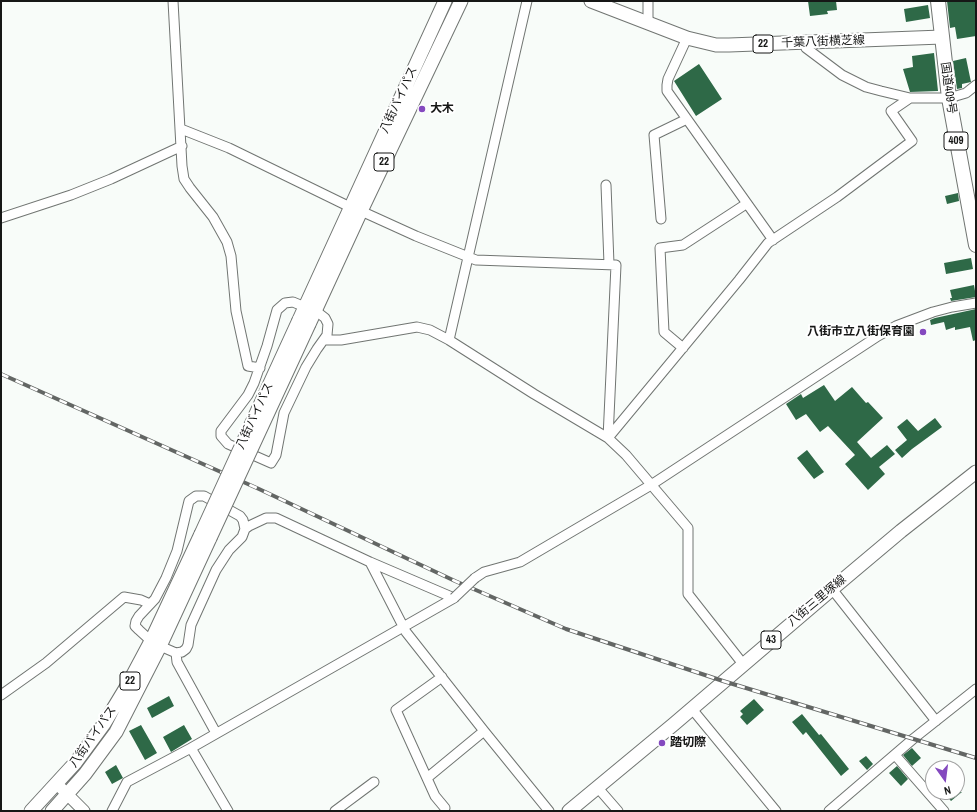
<!DOCTYPE html>
<meta charset="utf-8">
<style>
body{margin:0}
#map{position:relative;width:977px;height:812px;overflow:hidden;background:#f8fcf9;font-family:"Archivo Narrow",sans-serif}
canvas{display:block}
.frame{position:absolute;inset:0;border:2px solid #161716;pointer-events:none}
.north{position:absolute;left:925px;top:760px;width:40px;height:40px;box-sizing:border-box;background:#fff;border:1px solid #a2a2a2;border-radius:50%;rotate:166deg;font-size:11px;font-weight:700;line-height:16px;text-align:center;color:#161716}
.north::after{content:'';display:block;margin:auto;width:14px;height:18px;background:#8449bf;clip-path:polygon(50% 0,100% 100%,50% 72%,0 100%)}
</style>
<div id="map">
<canvas width="977" height="812"></canvas>
<div class="frame"></div>
<div class="north">N</div>
</div>
<script>
const ctx = document.querySelector('canvas').getContext('2d');
ctx.lineJoin = 'round';
function paint(path, color) { ctx.fillStyle = color; ctx.fill(path, 'evenodd'); }
const shape = rows => new Path2D(rows.map(r => 'M' + r).join(''));
function strokePath(path, color, width, dash) { ctx.strokeStyle = color; ctx.lineWidth = width; ctx.lineCap = dash ? 'butt' : 'round'; ctx.setLineDash(dash || []); ctx.stroke(path); }
function label(font, color, halo, rows, align = 'center') {
  ctx.font = font + ' "Archivo Narrow","Noto Sans JP",sans-serif'; ctx.lineWidth = 4; ctx.setLineDash([]); ctx.textBaseline = 'middle'; ctx.strokeStyle = halo; ctx.fillStyle = color; for (const [text, x, y, turn = 0] of rows) {
    ctx.save(); ctx.translate(x, y); ctx.rotate((+turn || 0) * Math.PI / 180); ctx.textAlign = isNaN(turn) ? turn : align; if (halo) ctx.strokeText(text, 0, 0); ctx.fillText(text, 0, 0); ctx.restore();
  }
}
paint(shape([
 [808,1,836,1,837,10,827,11,828,14,810,16],
 [947,1,976,1,976,36,957,39,955,27,950,28],
 [928,5,930,18,906,22,904,9],
 [934,53,938,91,910,92,903,69,913,67,912,56],
 [966,58,971,82,962,84,962,88,957,89,953,61],
 [699,64,722,99,696,116,674,81],
 [958,193,959,201,947,204,945,196],
 [971,258,973,269,946,274,944,263],
 [974,285,976,297,951,301,950,298,952,298,950,290],
 [976,309,976,340,973,341,970,327,955,330,955,327,946,330,944,322,931,325,930,320,935,318],
 [824,385,835,401,852,387,866,403,868,402,883,418,857,442,871,458,887,445,895,454,879,467,885,474,868,490,845,464,855,455,828,426,820,432,806,414,796,420,786,404,801,394,803,398],
 [935,418,942,427,912,449,902,458,895,450,907,440,897,427,907,419,918,431],
 [807,450,824,472,814,479,797,458],
 [169,696,174,706,152,718,147,708],
 [754,699,764,710,747,725,740,717,743,714,740,711],
 [802,714,819,735,821,734,849,769,841,776,806,732,803,735,792,722],
 [141,725,157,753,145,760,129,731],
 [184,725,192,739,171,752,163,737],
 [912,748,921,758,912,766,903,755],
 [866,756,873,764,867,770,859,761],
 [116,765,123,778,112,784,105,772],
 [897,766,908,779,901,786,889,773],
 [943,792,962,792,951,801]
]), '#2e6947');
const minor = shape([
 [173,1,182,166,184,179,190,188,213,217,227,242,231,256,236,311,248,366,260,368],
 [648,1,648,23],
 [687,38,668,79,667,85,667,91,773,240],
 [804,42,806,48,842,75,866,87,881,91,910,98,949,98,966,93,976,85],
 [181,129,229,148,350,207],
 [606,185,609,264],
 [361,211,416,236,476,260,616,265,608,438],
 [1,218,71,195,111,179,182,146],
 [661,219,654,135,687,119],
 [305,307,293,302,285,303,277,310,267,346,254,383,248,395,221,431,221,436,228,444,271,463,276,455,284,413,306,367,317,349,327,335,328,324,325,318,316,311],
 [325,340,341,340,417,327,430,330,449,340,534,394,608,438,626,455,688,528,688,594,743,664],
 [449,340,527,1],
 [683,348,664,332,660,248,683,245,746,204],
 [608,438,739,280,768,243,837,197,912,141,891,111,910,98],
 [245,529,249,526,266,518,276,518,370,562,454,598],
 [370,562,406,632,484,731,549,811],
 [475,578,484,572,520,562,651,485,878,336,896,326,933,312,952,307,976,303],
 [832,589,936,721],
 [151,641,139,630,135,626,136,621,139,616,155,599,166,578,177,551,189,501,196,496,204,496,240,516,243,520,245,529,242,537,229,550,216,570,191,625,188,645,186,649,182,652,176,653,160,646],
 [176,653,177,662,216,733],
 [442,677,396,710,435,796,445,808],
 [1,695,46,663,124,597,141,600,150,604],
 [692,709,776,811],
 [191,748,228,811],
 [895,755,944,811],
 [427,778,484,731],
 [598,788,618,811],
 [112,811,127,782,191,748,454,598],
 [335,811,374,782],
 [829,811,913,739,976,689]
]);
const tertiary = shape([
 [57,784,84,811]
]);
const primary = shape([
 [591,1,687,38,716,45,729,45,942,37],
 [299,320,445,1],
 [309,324,361,211,461,1],
 [31,811,76,762,104,724,127,686,151,641,201,534],
 [52,811,85,774,116,732,160,646,210,538],
 [569,811,674,724,832,589,901,531,976,472]
]);
const trunk = shape([
 [938,1,949,98,976,245]
]);
strokePath(minor, '#717572', 11);
strokePath(tertiary, '#717572', 13);
strokePath(primary, '#717572', 15);
strokePath(trunk, '#717572', 16);
strokePath(minor, '#fff', 9);
strokePath(tertiary, '#fff', 11);
strokePath(primary, '#fff', 13);
strokePath(trunk, '#fff', 14);
const rail = shape([
 [1,374,259,489,455,581,566,629,723,681,976,758]
]);
strokePath(rail, '#636664', 4);
strokePath(rail, '#fff', 2.5, [8]);
const minorBridge = shape([
 [454,598,475,578]
]);
const primaryBridge = shape([
 [201,534,299,320],
 [210,538,309,324]
]);
strokePath(minorBridge, '#717572', 11, []);
strokePath(primaryBridge, '#717572', 15, []);
strokePath(minorBridge, '#fff', 9);
strokePath(primaryBridge, '#fff', 13);
for (const [x, y, r, color] of [
 [422,109,4,"#8449bf"],
 [923,332,4,"#8449bf"],
 [662,743,4,"#8449bf"]
]) { const dot = new Path2D(); dot.arc(x, y, r, 0, 2 * Math.PI); ctx.fillStyle = color; ctx.fill(dot); strokePath(dot, '#fff', 1.5); }
for (const [x, y, w] of [
 [763,44,20],
 [956,141,24],
 [384,162,20],
 [771,640,20],
 [130,681,20]
]) { const box = new Path2D(); box.roundRect(x - w / 2, y - 9, w, 18, 3); ctx.fillStyle = '#fff'; ctx.fill(box); strokePath(box, '#161716', 1); }
label('bold 11px', '#161716', null, [
 ["22",763,44],
 ["409",956,141],
 ["22",384,162],
 ["43",771,640],
 ["22",130,681]
]);
label('12px', '#161716', '#fff', [
 ["千葉八街横芝線",823,42,-2],
 ["国道409号",948,88,82],
 ["八街バイパス",399,100,-65],
 ["八街バイパス",255,416,-65],
 ["八街三里塚線",817,601,-40],
 ["八街バイパス",93,737,-55]
]);
label('bold 12px', '#161716', '#fff', [
 ["大木",430,109],
 ["八街市立八街保育園",915,332,"right"],
 ["踏切際",670,743]
], 'left');
</script>
